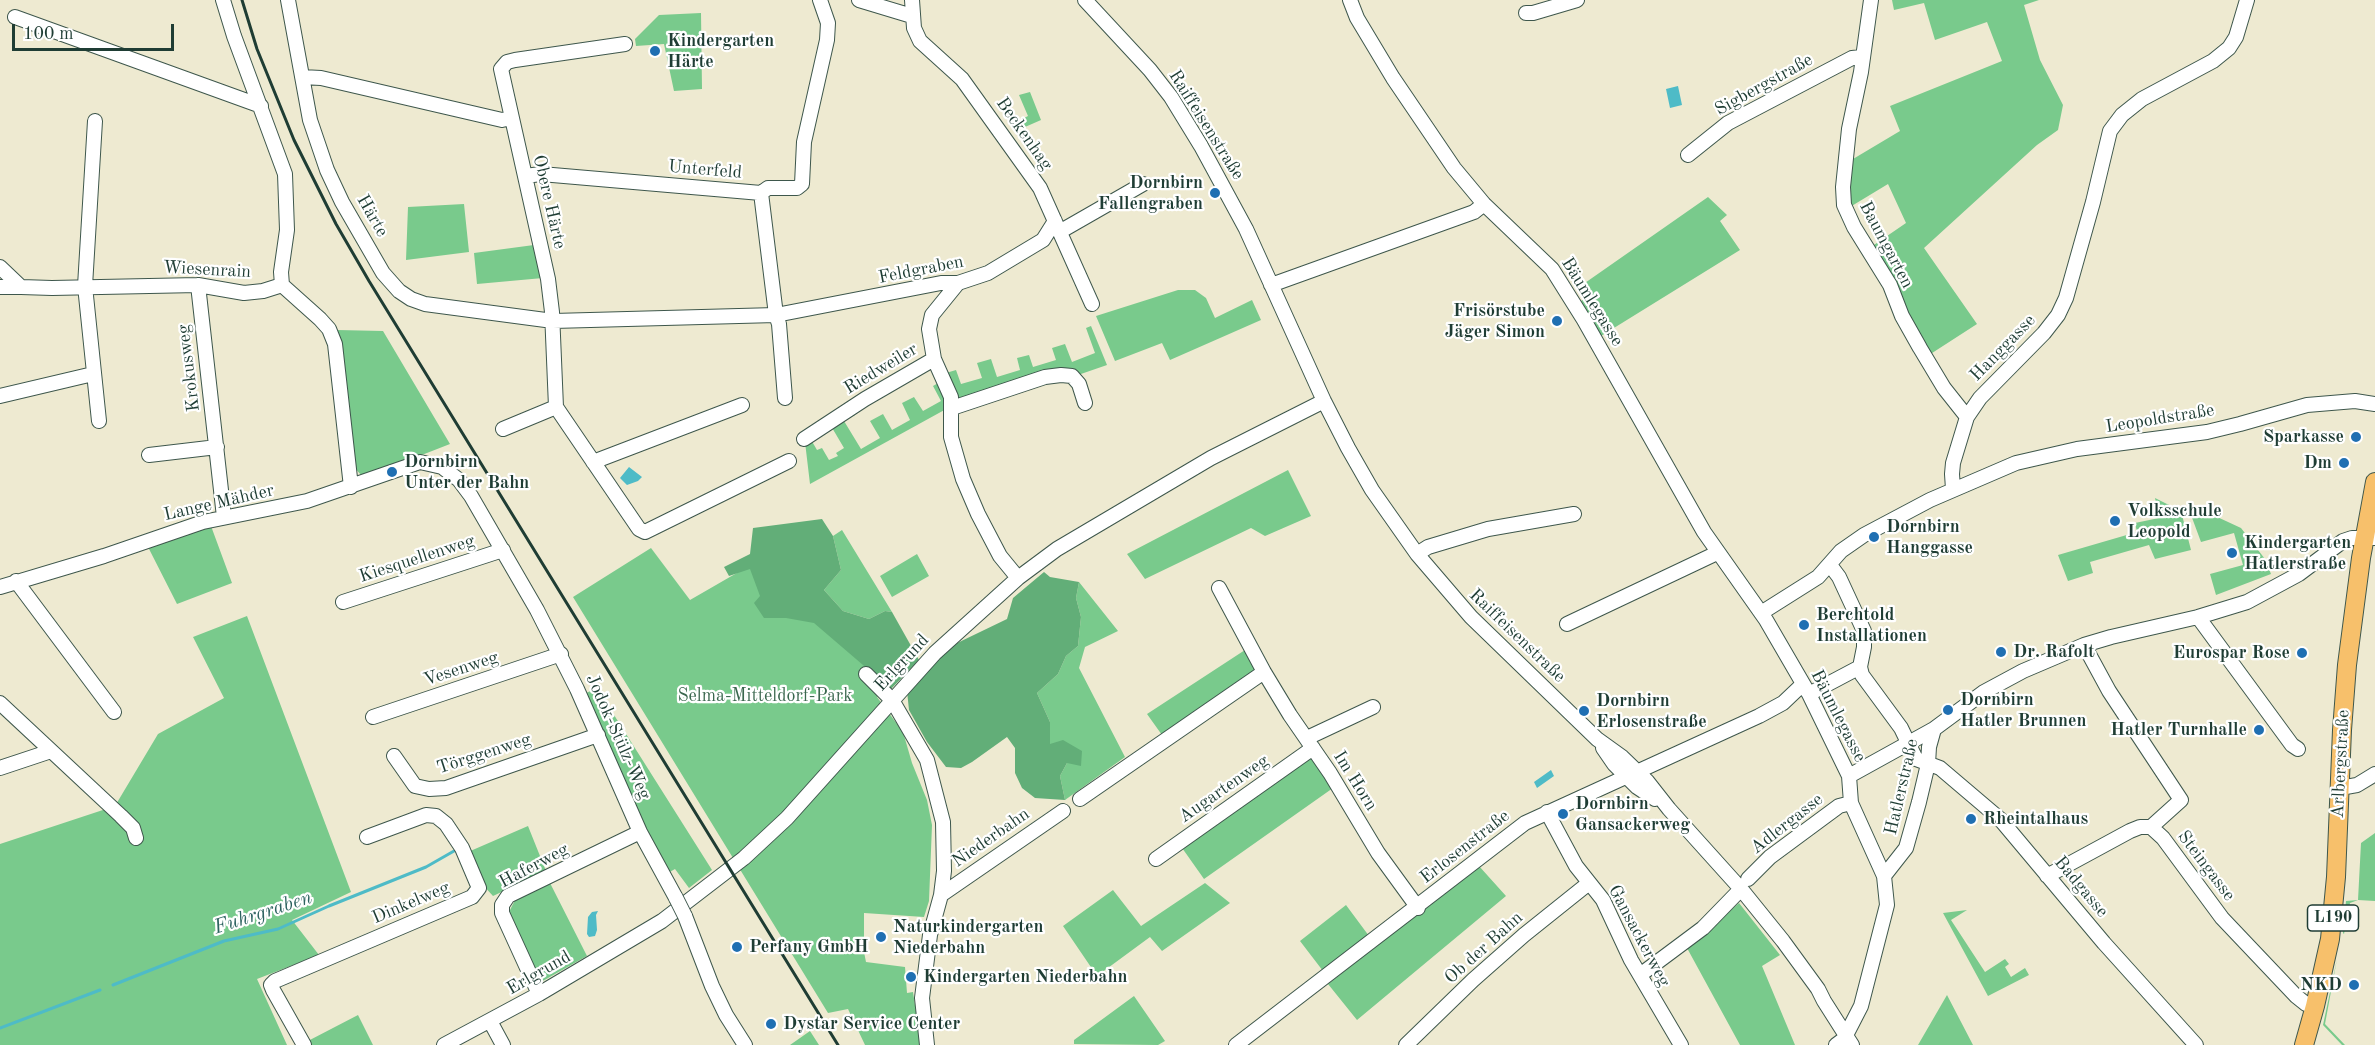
<!DOCTYPE html>
<meta charset="utf-8">
<style>
body{margin:0}
#map{position:relative;width:2375px;height:1045px;overflow:hidden;background:#eeead1;font-family:"Old Standard TT",serif}
canvas{display:block}
.scale{position:absolute;left:12px;top:24px;width:162px;height:27px;box-sizing:border-box;border:3px solid #1f3d34;border-top:0;padding-left:8px;font-size:18px;line-height:21px;white-space:nowrap;color:#1f3d34;-webkit-text-stroke:4px #fff;paint-order:stroke}
</style>
<div id="map">
<canvas width="2375" height="1045"></canvas>
<div class="scale">100 m</div>
</div>
<script>
const ctx = document.querySelector('canvas').getContext('2d');
ctx.lineJoin = 'round';
function paint(path, color) { ctx.fillStyle = color; ctx.fill(path, 'evenodd'); }
const shape = rows => new Path2D(rows.map(r => 'M' + r).join(''));
function strokePath(path, color, width, dash) { ctx.strokeStyle = color; ctx.lineWidth = width; ctx.lineCap = dash ? 'butt' : 'round'; ctx.setLineDash(dash || []); ctx.stroke(path); }
function label(font, color, halo, rows, align = 'center') {
  ctx.font = font + ' "Old Standard TT",serif'; ctx.lineWidth = 4.5; ctx.setLineDash([]); ctx.textBaseline = 'middle'; ctx.strokeStyle = halo; ctx.fillStyle = color; for (const [text, x, y, turn = 0] of rows) {
    ctx.save(); ctx.translate(x, y); ctx.rotate((+turn || 0) * Math.PI / 180); ctx.textAlign = isNaN(turn) ? turn : align; if (halo) ctx.strokeText(text, 0, 0); ctx.fillText(text, 0, 0); ctx.restore();
  }
}
paint(shape([
 [1892,0,2039,0,2024,5,2040,60,2063,105,2058,130,2037,145,1924,248,1977,324,1929,355,1871,247,1906,223,1888,184,1850,207,1848,162,1900,131,1890,106,2002,61,1987,22,1935,40,1924,3,1894,10],
 [701,13,702,89,674,91,664,44,636,46,635,39,659,15],
 [1030,92,1041,120,1025,127,1022,119,1028,116,1019,95],
 [1708,197,1727,215,1720,221,1740,250,1601,336,1581,301,1589,296,1582,285],
 [464,204,469,252,406,260,408,207],
 [534,245,543,278,477,284,474,253],
 [1178,290,1195,290,1206,298,1215,318,1252,300,1261,320,1170,360,1162,343,1115,361,1096,316],
 [1091,326,1107,365,1078,375,958,403,946,373,956,370,961,384,982,378,977,363,991,359,997,377,1020,370,1017,358,1029,355,1033,367,1056,360,1052,348,1065,344,1072,362,1095,353,1086,328],
 [337,330,383,331,450,444,373,474,361,475,353,466],
 [940,382,948,408,810,484,805,442,810,438,817,450,822,448,829,460,838,456,836,453,844,448,831,426,852,410,855,415,844,421,861,449,880,438,870,421,883,414,892,430,910,420,902,403,914,397,923,411,941,401,933,386],
 [1288,470,1311,516,1265,536,1251,528,1145,579,1127,554],
 [2155,498,2181,511,2191,550,2155,559,2149,545,2090,562,2093,573,2068,581,2058,555,2137,532,2135,523,2159,518],
 [2200,509,2241,528,2265,559,2271,574,2216,595,2210,574,2243,565,2234,533,2201,542,2191,515],
 [211,526,232,583,177,604,147,545],
 [842,530,892,612,885,611,869,619,843,611,824,590,841,570,833,536],
 [794,540,821,593,843,616,912,659,877,697,903,732,912,763,927,800,932,825,929,901,924,917,864,913,864,952,866,962,905,967,907,993,913,992,921,1045,865,1045,848,1009,828,1013,573,597,651,548,690,600],
 [917,554,929,576,892,597,880,576],
 [1079,582,1118,631,1085,647,1079,668,1125,757,1065,800,1060,776,1067,763,1050,744,1050,722,1037,693,1058,674,1066,656,1078,646,1081,617,1076,598],
 [247,616,351,892,292,920,319,955,257,979,287,1045,0,1045,0,844,115,806,158,734,224,698,193,637],
 [1245,650,1257,672,1162,735,1147,714],
 [597,688,712,870,689,888,675,869,668,873,652,844,584,694],
 [1306,758,1316,760,1333,788,1204,879,1180,845],
 [528,826,546,871,493,896,482,884,468,852],
 [2375,833,2375,901,2358,900,2350,903,2344,934,2343,933,2346,901,2358,900,2361,843],
 [1479,866,1506,896,1357,1020,1328,984],
 [550,883,587,956,541,982,509,912,516,898],
 [1205,883,1230,903,1162,951,1150,937,1097,976,1063,926,1113,890,1141,926],
 [1739,903,1780,955,1762,966,1795,1045,1740,1045,1687,948],
 [1346,905,1369,936,1323,971,1300,941],
 [1967,910,1951,920,1985,972,2005,959,2009,964,2005,967,2011,977,2025,968,2029,975,1988,996,1943,913],
 [2337,959,2325,1024,2345,1045,2342,1045,2323,1025],
 [1947,995,1973,1045,1918,1045],
 [1134,996,1165,1041,1158,1045,1074,1044,1074,1040],
 [358,1015,373,1045,308,1045,306,1042],
 [810,1031,819,1045,790,1045]
]), '#79ca8c');
paint(shape([
 [822,519,833,536,841,570,824,590,843,611,869,619,885,611,892,612,919,660,891,689,814,623,786,618,764,618,754,603,760,596,750,569,729,576,724,567,750,554,753,528],
 [1044,572,1050,577,1079,582,1076,598,1081,617,1078,646,1066,656,1058,674,1037,693,1050,722,1050,744,1063,740,1082,751,1081,766,1067,763,1060,776,1065,800,1035,798,1022,788,1015,773,1015,748,1007,737,972,762,961,768,946,767,927,742,909,710,907,691,951,646,1007,619,1013,598]
]), '#62ae78');
paint(shape([
 [1678,86,1682,105,1670,108,1666,89],
 [629,467,642,477,638,481,627,485,620,478],
 [1551,770,1554,776,1537,788,1534,782],
 [598,911,596,915,597,930,595,936,589,937,587,934,588,917,592,912]
]), '#4ebbc7');
strokePath(shape([
 [113,985,224,941,278,929,329,906,426,867,454,851],
 [0,1028,100,990]
]), '#4ebbc7', 3);
const minor = shape([
 [223,0,234,36,285,174,287,230,281,272,282,285],
 [288,0,310,120,327,170,342,202,383,273,399,291,411,299,425,304,553,321,776,315,941,283,958,283,988,273,1043,240,1055,221],
 [859,0,912,16],
 [912,0,914,28,920,41,962,79,1040,188,1092,304],
 [1085,0,1150,70,1171,97,1201,146,1246,229,1324,401,1348,448,1372,490,1417,554,1471,617,1597,739,1622,757,1647,781,1669,809,1741,889,1783,941,1818,989,1824,1001,1852,1045],
 [1350,0,1357,18,1393,78,1454,168,1484,204,1552,269,1584,320,1704,532,1766,620,1809,694,1849,776,1851,803,1884,876,1887,905,1861,1006,1844,1039,1836,1045],
 [1871,0,1861,72,1849,129,1843,187,1844,205,1854,227,1890,285,1902,316,1920,348,1944,388,1967,417],
 [1526,13,1533,13,1577,0],
 [15,17,261,106],
 [625,44,515,60,507,62,501,69,548,279,552,312,556,407,624,507,639,529,645,532,789,461],
 [302,77,321,78,502,120,511,118],
 [95,121,85,286,99,421],
 [1688,155,1728,123,1852,58,1862,57],
 [525,176,541,174,761,193,768,188,797,188,802,184,804,142,827,40,828,23,820,0],
 [761,193,776,315,779,324,785,398],
 [1061,231,1143,184],
 [0,267,21,287,52,288,198,285,244,293,263,291,282,285,320,319,329,329,335,344,351,487],
 [958,283,932,315,929,329,934,359,951,397,951,437,963,479,978,514,1000,556,1018,578],
 [198,285,224,517],
 [1271,285,1474,212,1484,204],
 [0,287,21,287],
 [0,396,93,374],
 [952,408,1045,377,1061,375,1072,376,1079,384,1085,403],
 [503,429,556,407],
 [804,439,865,399,934,359],
 [149,455,217,447],
 [593,462,742,405],
 [1953,489,1952,474,1953,463,1967,417,1980,398,2044,333,2058,315,2066,298,2093,202,2110,131,2122,115,2142,99,2213,61,2229,48,2236,37,2247,0],
 [1417,554,1428,547,1488,529,1574,514],
 [1830,565,1839,577,1864,631,1864,647,1860,667,1862,675,1901,728,1916,759,1940,768,2000,819,2104,943,2196,1045],
 [16,581,114,712],
 [0,587,104,556,203,522,307,501,420,462,442,467,459,480,471,496,537,610,577,689,640,832,676,898],
 [1219,588,1264,672,1290,715,1330,773,1378,853,1418,908],
 [343,602,503,550],
 [1761,613,1818,577,1841,551,1864,535,1930,500,2016,463,2077,449,2207,432,2240,424,2307,405,2355,401,2375,404],
 [2198,617,2292,745,2298,749],
 [1567,624,1717,553],
 [2084,645,2109,691,2181,800,2151,827],
 [866,674,892,700,927,760,943,822,944,871,941,895,930,935,922,998,927,1045],
 [1809,694,1860,667],
 [0,703,121,816,133,828,136,838],
 [373,717,561,654],
 [1307,738,1373,707],
 [1603,748,1614,764,1637,787,1655,799],
 [394,756,415,786,429,789,446,788,598,735],
 [0,768,51,751],
 [1849,776,1934,729,1984,692,2023,671,2084,645,2111,637,2198,617,2247,602,2299,574,2343,541,2352,538,2375,538],
 [2340,788,2357,785,2375,774],
 [1080,799,1264,672],
 [1547,812,1576,866,1603,900,1631,960,1681,1045],
 [1156,859,1313,748],
 [1884,876,1906,848,1919,802,1928,764,1929,747,1934,729],
 [2047,876,2130,831,2140,827,2151,827,2163,838,2222,918,2296,996,2306,1004,2315,1006],
 [1748,879,1770,857,1839,806,1851,803],
 [941,895,1063,811],
 [685,916,712,986,726,1015,745,1045],
 [1640,975,1703,928,1741,889],
 [539,994,502,913,502,905,508,896,640,832],
 [490,1021,503,1045],
 [304,1045,273,990,271,985,275,981,472,897,479,888,462,848,446,824,436,816,426,815,367,837],
 [444,1045,539,994,662,921,744,858,787,818,935,653,1018,578,1057,549,1211,458,1324,401],
 [1236,1045,1525,823,1759,716,1783,703,1803,684],
 [1406,1045,1473,980,1524,935,1589,883]
]);
const major = shape([
 [2304,1045,2315,1006,2330,939,2336,877,2342,730,2347,665,2361,558,2375,482]
]);
strokePath(minor, '#3e574c', 16);
strokePath(major, '#3e574c', 20);
strokePath(minor, '#fff', 14);
strokePath(major, '#f7c06b', 18);
strokePath(shape([
 [242,0,257,49,294,140,336,224,369,281,838,1045]
]), '#1f3d34', 3);
const minorBridge = shape([
 [676,898,685,916]
]);
strokePath(minorBridge, '#3e574c', 16, []);
strokePath(minorBridge, '#fff', 14);
for (const [x, y, r, color] of [
 [655,51,6,"#1f6fb2"],
 [1215,193,6,"#1f6fb2"],
 [1557,321,6,"#1f6fb2"],
 [2356,437,6,"#1f6fb2"],
 [2344,463,6,"#1f6fb2"],
 [392,472,6,"#1f6fb2"],
 [2115,521,6,"#1f6fb2"],
 [1874,537,6,"#1f6fb2"],
 [2232,553,6,"#1f6fb2"],
 [1804,625,6,"#1f6fb2"],
 [2001,652,6,"#1f6fb2"],
 [2302,653,6,"#1f6fb2"],
 [1948,710,6,"#1f6fb2"],
 [1584,711,6,"#1f6fb2"],
 [2259,730,6,"#1f6fb2"],
 [1563,814,6,"#1f6fb2"],
 [1971,819,6,"#1f6fb2"],
 [881,937,6,"#1f6fb2"],
 [737,947,6,"#1f6fb2"],
 [911,977,6,"#1f6fb2"],
 [2354,985,6,"#1f6fb2"],
 [771,1024,6,"#1f6fb2"]
]) { const dot = new Path2D(); dot.arc(x, y, r, 0, 2 * Math.PI); ctx.fillStyle = color; ctx.fill(dot); strokePath(dot, '#fff', 2); }
for (const [x, y, w] of [
 [2333,918,51]
]) { const box = new Path2D(); box.roundRect(x - w / 2, y - 13, w, 26, 4.5); ctx.fillStyle = '#fff'; ctx.fill(box); strokePath(box, '#1f3d34', 1.5); }
label('bold 16px', '#1f3d34', null, [
 ["L190",2333,918]
]);
label('bold 18px', '#1f3d34', '#fff', [
 ["Kindergarten",667,41],
 ["Härte",667,62],
 ["Dornbirn",1203,183,"right"],
 ["Fallengraben",1203,204,"right"],
 ["Frisörstube",1545,311,"right"],
 ["Jäger Simon",1545,332,"right"],
 ["Sparkasse",2344,437,"right"],
 ["Dornbirn",404,462],
 ["Unter der Bahn",404,483],
 ["Dm",2332,463,"right"],
 ["Volksschule",2127,511],
 ["Leopold",2127,532],
 ["Dornbirn",1886,527],
 ["Hanggasse",1886,548],
 ["Kindergarten",2244,543],
 ["Hatlerstraße",2244,564],
 ["Berchtold",1816,615],
 ["Installationen",1816,636],
 ["Dr. Rafolt",2013,652],
 ["Eurospar Rose",2290,653,"right"],
 ["Dornbirn",1960,700],
 ["Hatler Brunnen",1960,721],
 ["Dornbirn",1596,701],
 ["Erlosenstraße",1596,722],
 ["Hatler Turnhalle",2247,730,"right"],
 ["Dornbirn",1575,804],
 ["Gansackerweg",1575,825],
 ["Rheintalhaus",1983,819],
 ["Naturkindergarten",893,927],
 ["Niederbahn",893,948],
 ["Perfany GmbH",749,947],
 ["Kindergarten Niederbahn",923,977],
 ["NKD",2342,985,"right"],
 ["Dystar Service Center",783,1024]
], 'left');
label('18px', '#1f3d34', '#fff', [
 ["Sigbergstraße",1764,85,-29],
 ["Raiffeisenstraße",1206,125,58],
 ["Beckenhag",1024,134,55],
 ["Unterfeld",705,170,5],
 ["Obere Härte",549,202,77],
 ["Härte",372,216,60],
 ["Baumgarten",1886,245,62],
 ["Wiesenrain",207,270,3],
 ["Feldgraben",921,270,-11],
 ["Bäumlegasse",1592,302,58],
 ["Hanggasse",2003,348,-46],
 ["Krokusweg",189,368,-97],
 ["Riedweiler",881,369,-31],
 ["Leopoldstraße",2160,419,-9],
 ["Lange Mähder",219,503,-13],
 ["Kiesquellenweg",417,559,-18],
 ["Raiffeisenstraße",1517,636,44],
 ["Erlgrund",902,663,-47],
 ["Vesenweg",461,669,-18],
 ["Bäumlegasse",1838,716,63],
 ["Jodok-Stülz-Weg",618,737,66],
 ["Törggenweg",484,754,-18],
 ["Arlbergstraße",2341,764,-87],
 ["Im Horn",1355,781,58],
 ["Hatlerstraße",1902,787,-77],
 ["Augartenweg",1224,789,-35],
 ["Adlergasse",1787,824,-38],
 ["Niederbahn",991,838,-35],
 ["Erlosenstraße",1465,847,-38],
 ["Haferweg",534,866,-28],
 ["Steingasse",2206,866,53],
 ["Badgasse",2081,887,50],
 ["Dinkelweg",411,903,-23],
 ["Gansackerweg",1639,936,62],
 ["Ob der Bahn",1484,948,-42],
 ["Erlgrund",539,973,-30]
]);
label('18px', '#3a674e', '#fff', [
 ["Selma-Mitteldorf-Park",765,696]
]);
label('italic 20px', '#2d6360', '#fff', [
 ["Fuhrgraben",263,913,-18]
]);
</script>
